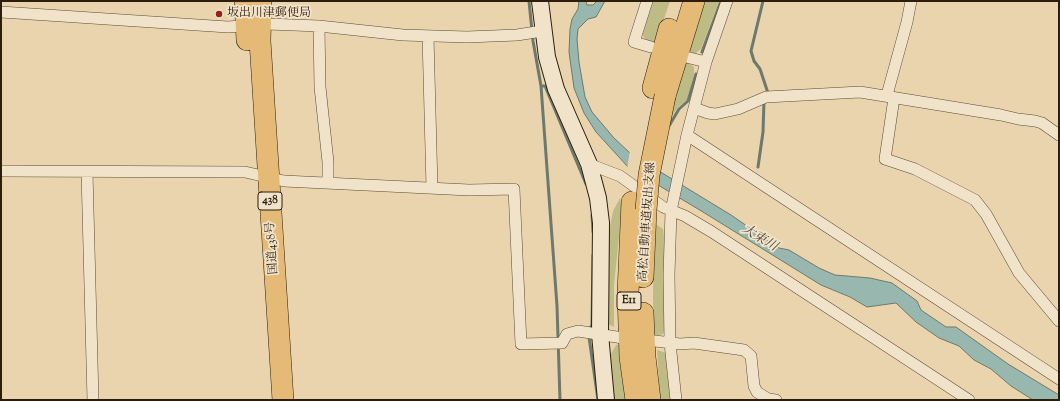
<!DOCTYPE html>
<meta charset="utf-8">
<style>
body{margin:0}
#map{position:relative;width:1060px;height:401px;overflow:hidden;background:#ead4ae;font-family:"Sorts Mill Goudy",serif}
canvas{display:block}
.frame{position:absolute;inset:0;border:2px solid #2d1d0b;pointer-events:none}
</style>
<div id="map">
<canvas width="1060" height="401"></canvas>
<div class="frame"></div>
</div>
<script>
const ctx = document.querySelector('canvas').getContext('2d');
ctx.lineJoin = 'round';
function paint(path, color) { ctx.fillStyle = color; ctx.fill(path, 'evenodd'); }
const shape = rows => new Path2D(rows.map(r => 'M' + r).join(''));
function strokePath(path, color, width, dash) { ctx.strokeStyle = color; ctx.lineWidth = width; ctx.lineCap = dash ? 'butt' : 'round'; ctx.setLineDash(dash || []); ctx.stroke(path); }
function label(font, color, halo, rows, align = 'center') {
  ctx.font = font + ' "Sorts Mill Goudy","Noto Serif JP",serif'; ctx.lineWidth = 3.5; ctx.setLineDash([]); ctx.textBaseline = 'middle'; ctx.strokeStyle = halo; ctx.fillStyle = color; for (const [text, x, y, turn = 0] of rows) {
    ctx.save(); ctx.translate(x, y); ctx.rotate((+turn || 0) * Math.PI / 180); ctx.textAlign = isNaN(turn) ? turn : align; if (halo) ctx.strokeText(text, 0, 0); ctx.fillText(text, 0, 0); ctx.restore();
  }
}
paint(shape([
 [653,1,670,1,656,43,645,39,641,33],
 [705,1,719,1,701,49,696,53,690,53,687,52],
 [685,61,694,67,694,74,687,100,678,107,670,119],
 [620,198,622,209,614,285,614,327,608,324,607,320,608,236,613,211],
 [654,223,663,229,664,237,665,328,663,334,654,336,653,300],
 [621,344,627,400,613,400,611,354,616,345],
 [657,350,667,353,672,400,660,400]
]), '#bebb85');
const water = shape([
 [579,1,586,1,587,5,593,5,597,1,605,1,596,17,588,19,578,29,577,39,579,62,585,97,592,112,614,138,631,154,731,215,779,248,789,250,819,268,835,275,870,278,892,283,917,301,921,310,946,327,956,327,1008,364,1059,395,1059,400,1033,400,1011,386,991,369,974,360,959,346,939,338,916,322,896,303,867,307,850,297,821,285,703,212,628,167,596,132,584,113,574,88,569,52,570,29,572,19,578,9,579,1]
]);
paint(water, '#98b7af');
strokePath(water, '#6d796d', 1);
paint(shape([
 [630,150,660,170,658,188,627,169]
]), '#ead4ae');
strokePath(shape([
 [529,1,533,41,541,86,545,86,586,184],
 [763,1,751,51,754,61,760,69,768,93],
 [702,52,721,1],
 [541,86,557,306,560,400],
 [669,126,679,109,688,101,696,74],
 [758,167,763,132,764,101],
 [592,215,593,232],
 [589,330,592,325,593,255],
 [589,337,598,400]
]), '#6d796d', 3);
const street = shape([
 [647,1,634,42,651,47],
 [1,12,228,27,268,24,319,26,403,35,467,37,517,35,542,31],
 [319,26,320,87,328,162,328,183],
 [428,36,432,188],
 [686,57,706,62],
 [887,95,907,22,911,1],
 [894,98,885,159,915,169,975,200,986,214,1019,273,1059,321],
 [694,108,708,113,715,114,738,109,766,97,860,92,1001,115,1018,119,1035,121,1042,123,1059,135],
 [687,135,1059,379],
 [589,164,620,176,663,207,685,216,712,232,969,400],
 [1,171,245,172,284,181,469,190,514,189,521,344,562,343,567,334,578,331,623,338],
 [87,172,93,400],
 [655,341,680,344,694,343,744,350,751,356,754,386,757,392,768,399,776,400],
 [676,400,670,343,669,275,671,211,687,135,706,62,727,1]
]);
const secondary = shape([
 [540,1,547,57,556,89,589,164,598,198,601,223,600,334,606,400]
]);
const highway = shape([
 [245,1,247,40],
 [261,1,260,41,283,400],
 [653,88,669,29],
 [665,96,694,1],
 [632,202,628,293,630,357,636,400],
 [643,277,646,210],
 [643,313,645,357,650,400]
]);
strokePath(street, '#5c4b34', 12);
strokePath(secondary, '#2d1d0b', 18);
strokePath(highway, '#2d1d0b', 22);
strokePath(street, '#f1e3ca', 11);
strokePath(secondary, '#f1e3ca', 16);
strokePath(highway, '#e5ba77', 21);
const highwayBridge = shape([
 [646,210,649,175,665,96]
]);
strokePath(highwayBridge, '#2d1d0b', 22, []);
strokePath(highwayBridge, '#e5ba77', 21);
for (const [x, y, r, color] of [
 [219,14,4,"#8f2418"]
]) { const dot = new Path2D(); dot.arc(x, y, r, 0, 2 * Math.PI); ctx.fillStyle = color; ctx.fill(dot); strokePath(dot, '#f1e3ca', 1.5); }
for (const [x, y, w] of [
 [270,201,24],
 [629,301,24]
]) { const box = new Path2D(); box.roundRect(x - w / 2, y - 9, w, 18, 3); ctx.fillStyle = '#f1e3ca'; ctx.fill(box); strokePath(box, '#2d1d0b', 1); }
label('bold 11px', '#2d1d0b', null, [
 ["438",270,201],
 ["E11",629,301]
]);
label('12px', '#2d1d0b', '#f1e3ca', [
 ["坂出川津郵便局",227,14]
], 'left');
label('12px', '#2d1d0b', '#f1e3ca', [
 ["高松自動車道坂出支線",648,222,-86],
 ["国道438号",273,248,-94]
]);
label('italic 13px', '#4d4b3c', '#f1e3ca', [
 ["大束川",759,239,31]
]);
</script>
